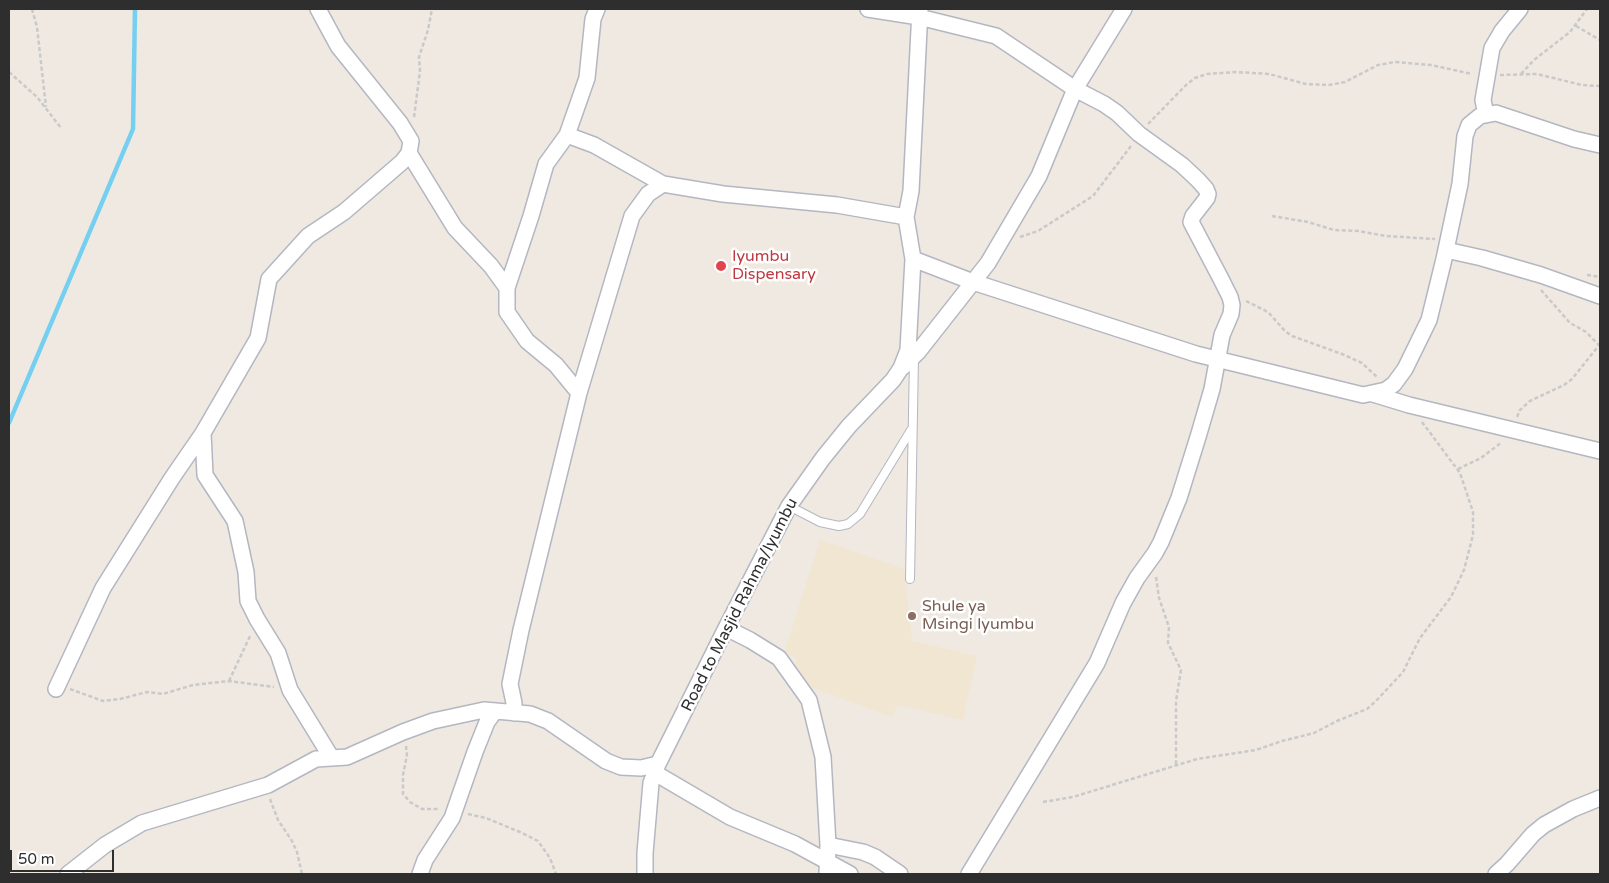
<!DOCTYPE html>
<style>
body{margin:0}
#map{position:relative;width:1609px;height:883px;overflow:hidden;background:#efe9e1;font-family:"Varela Round",sans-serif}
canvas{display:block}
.frame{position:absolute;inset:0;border:10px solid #2e2e2e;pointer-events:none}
.scale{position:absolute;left:10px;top:850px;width:104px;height:22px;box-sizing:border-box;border:2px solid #2e2e2e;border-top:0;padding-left:6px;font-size:15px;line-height:18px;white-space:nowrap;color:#2e2e2e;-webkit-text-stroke:4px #fff;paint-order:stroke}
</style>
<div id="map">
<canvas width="1609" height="883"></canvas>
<div class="frame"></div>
<div class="scale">50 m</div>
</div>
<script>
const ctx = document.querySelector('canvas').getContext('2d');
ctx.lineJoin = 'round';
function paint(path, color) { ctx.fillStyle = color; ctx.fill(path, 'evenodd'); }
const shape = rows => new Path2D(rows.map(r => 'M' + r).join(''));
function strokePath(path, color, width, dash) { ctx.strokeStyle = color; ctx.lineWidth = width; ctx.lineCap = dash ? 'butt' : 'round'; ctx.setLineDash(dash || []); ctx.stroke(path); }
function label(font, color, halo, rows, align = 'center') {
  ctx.font = font + ' "Varela Round",sans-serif'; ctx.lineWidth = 5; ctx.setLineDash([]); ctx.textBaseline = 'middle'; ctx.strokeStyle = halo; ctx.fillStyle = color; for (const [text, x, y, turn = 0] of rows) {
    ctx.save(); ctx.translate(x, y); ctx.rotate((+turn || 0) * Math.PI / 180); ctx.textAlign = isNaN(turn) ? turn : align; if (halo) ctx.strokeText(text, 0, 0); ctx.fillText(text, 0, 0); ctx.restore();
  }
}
paint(shape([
 [820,540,904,569,912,641,977,656,963,720,898,705,892,717,789,679,797,658,784,653]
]), '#f0e6d1');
strokePath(shape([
 [9,423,133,129,135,9]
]), '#75cff0', 4.5);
const lane = shape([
 [789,506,820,522,839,526,848,524,860,514,911,430],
 [910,579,914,358]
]);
const street = shape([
 [318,9,338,46,400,123,411,141,409,153,455,228,491,266,507,288],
 [868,9,919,17,996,36,1075,89,1104,104,1117,113,1139,134,1182,165,1198,180,1206,189,1208,194,1207,198,1193,216,1191,222,1221,279,1230,297,1232,305,1231,314,1222,335,1212,389,1198,437,1179,498,1161,542,1155,553,1137,578,1123,603,1097,663,969,874],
 [1486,115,1483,100,1492,48,1502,31,1520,9],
 [567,135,594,145,663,184,723,194,837,205,906,217],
 [1446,250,1482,258,1541,275,1600,296],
 [913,259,973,282,1196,354,1363,395,1386,390,1394,384,1405,369,1429,320,1444,259,1460,184,1465,136,1469,125,1480,116,1496,113,1574,139,1600,145],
 [903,367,918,352,988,263,1039,176,1075,89,1124,9],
 [579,393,556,365,527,341,507,312,507,288,531,216,546,164,567,135,587,78,593,19,597,9],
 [1373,394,1409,405,1600,451],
 [726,628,750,640,779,658,809,700,823,757,828,845,827,874],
 [56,689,103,588,172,478,203,433],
 [514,713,514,703,510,684,521,630,579,393,632,216,648,194,663,184],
 [331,757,290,690,278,653,257,619,248,601,246,572,235,521,205,475,203,433,258,338,269,279,308,236,344,212,402,162,409,153],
 [655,773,730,817,795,844,850,874],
 [828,845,863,852,875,857,900,874],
 [68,874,105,845,142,823,268,785,316,759,347,757,403,732,433,721,484,710,530,714,548,721,606,761,621,767,641,768,658,764],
 [420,874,425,860,452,818,475,752,487,722,495,711],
 [645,874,645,853,651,783,658,764,726,628,789,506,823,458,849,426,893,380,901,368,908,350,913,259,906,217,911,191,920,9],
 [1496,874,1507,864,1533,834,1544,825,1573,809,1600,798]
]);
strokePath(lane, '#b4b7c1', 10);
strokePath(street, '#b4b7c1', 18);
strokePath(shape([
 [32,9,37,27,46,107],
 [1576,26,1600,40],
 [9,72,37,97,61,128],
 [1521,74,1534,60,1570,32,1587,9],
 [1500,75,1537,74,1582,85,1600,86],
 [414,117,420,71,419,57,428,30,432,9],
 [1148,124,1186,85,1195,78,1207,74,1236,72,1269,74,1306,84,1329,85,1345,82,1378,65,1395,62,1431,65,1472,74],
 [1272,216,1308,222,1334,230,1358,231,1386,236,1435,239],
 [1020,237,1038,231,1093,196,1131,146],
 [1587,275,1600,277],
 [1541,290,1570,323,1586,332,1599,345],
 [1246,301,1268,312,1285,331,1292,336,1342,354,1362,363,1377,377],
 [1517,417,1520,410,1530,401,1564,385,1572,379,1600,344],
 [1458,469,1481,458,1502,442],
 [1156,577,1159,598,1169,627,1168,643,1181,670,1176,701,1176,766],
 [229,681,251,634],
 [70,689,103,701,120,699,147,692,163,694,193,685,229,681,274,687],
 [406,746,407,755,403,775,403,794,410,802,422,809,440,809],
 [270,799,278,820,292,841,297,852,302,874],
 [1043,802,1073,797,1197,759,1256,750,1282,741,1314,733,1337,721,1367,709,1376,701,1403,672,1420,638,1451,597,1464,570,1473,535,1473,512,1460,473,1422,422],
 [468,814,486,818,520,832,538,841,550,858,556,874]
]), '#c9c9c9', 2.5, [4, 2.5]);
strokePath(lane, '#fff', 8);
strokePath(street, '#fff', 15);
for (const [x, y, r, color] of [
 [721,266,6,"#e0444e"],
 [912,616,5,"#8d6e63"]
]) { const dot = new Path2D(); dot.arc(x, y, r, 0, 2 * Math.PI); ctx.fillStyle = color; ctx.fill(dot); strokePath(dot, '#fff', 2); }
label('16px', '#be3a42', '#fff', [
 ["Iyumbu",732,257],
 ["Dispensary",732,275]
], 'left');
label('16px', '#2e2e2e', '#fff', [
 ["Road to Masjid Rahma/Iyumbu",740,605,-63]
]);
label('16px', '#785e54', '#fff', [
 ["Shule ya",922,607],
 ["Msingi Iyumbu",922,625]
], 'left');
</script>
